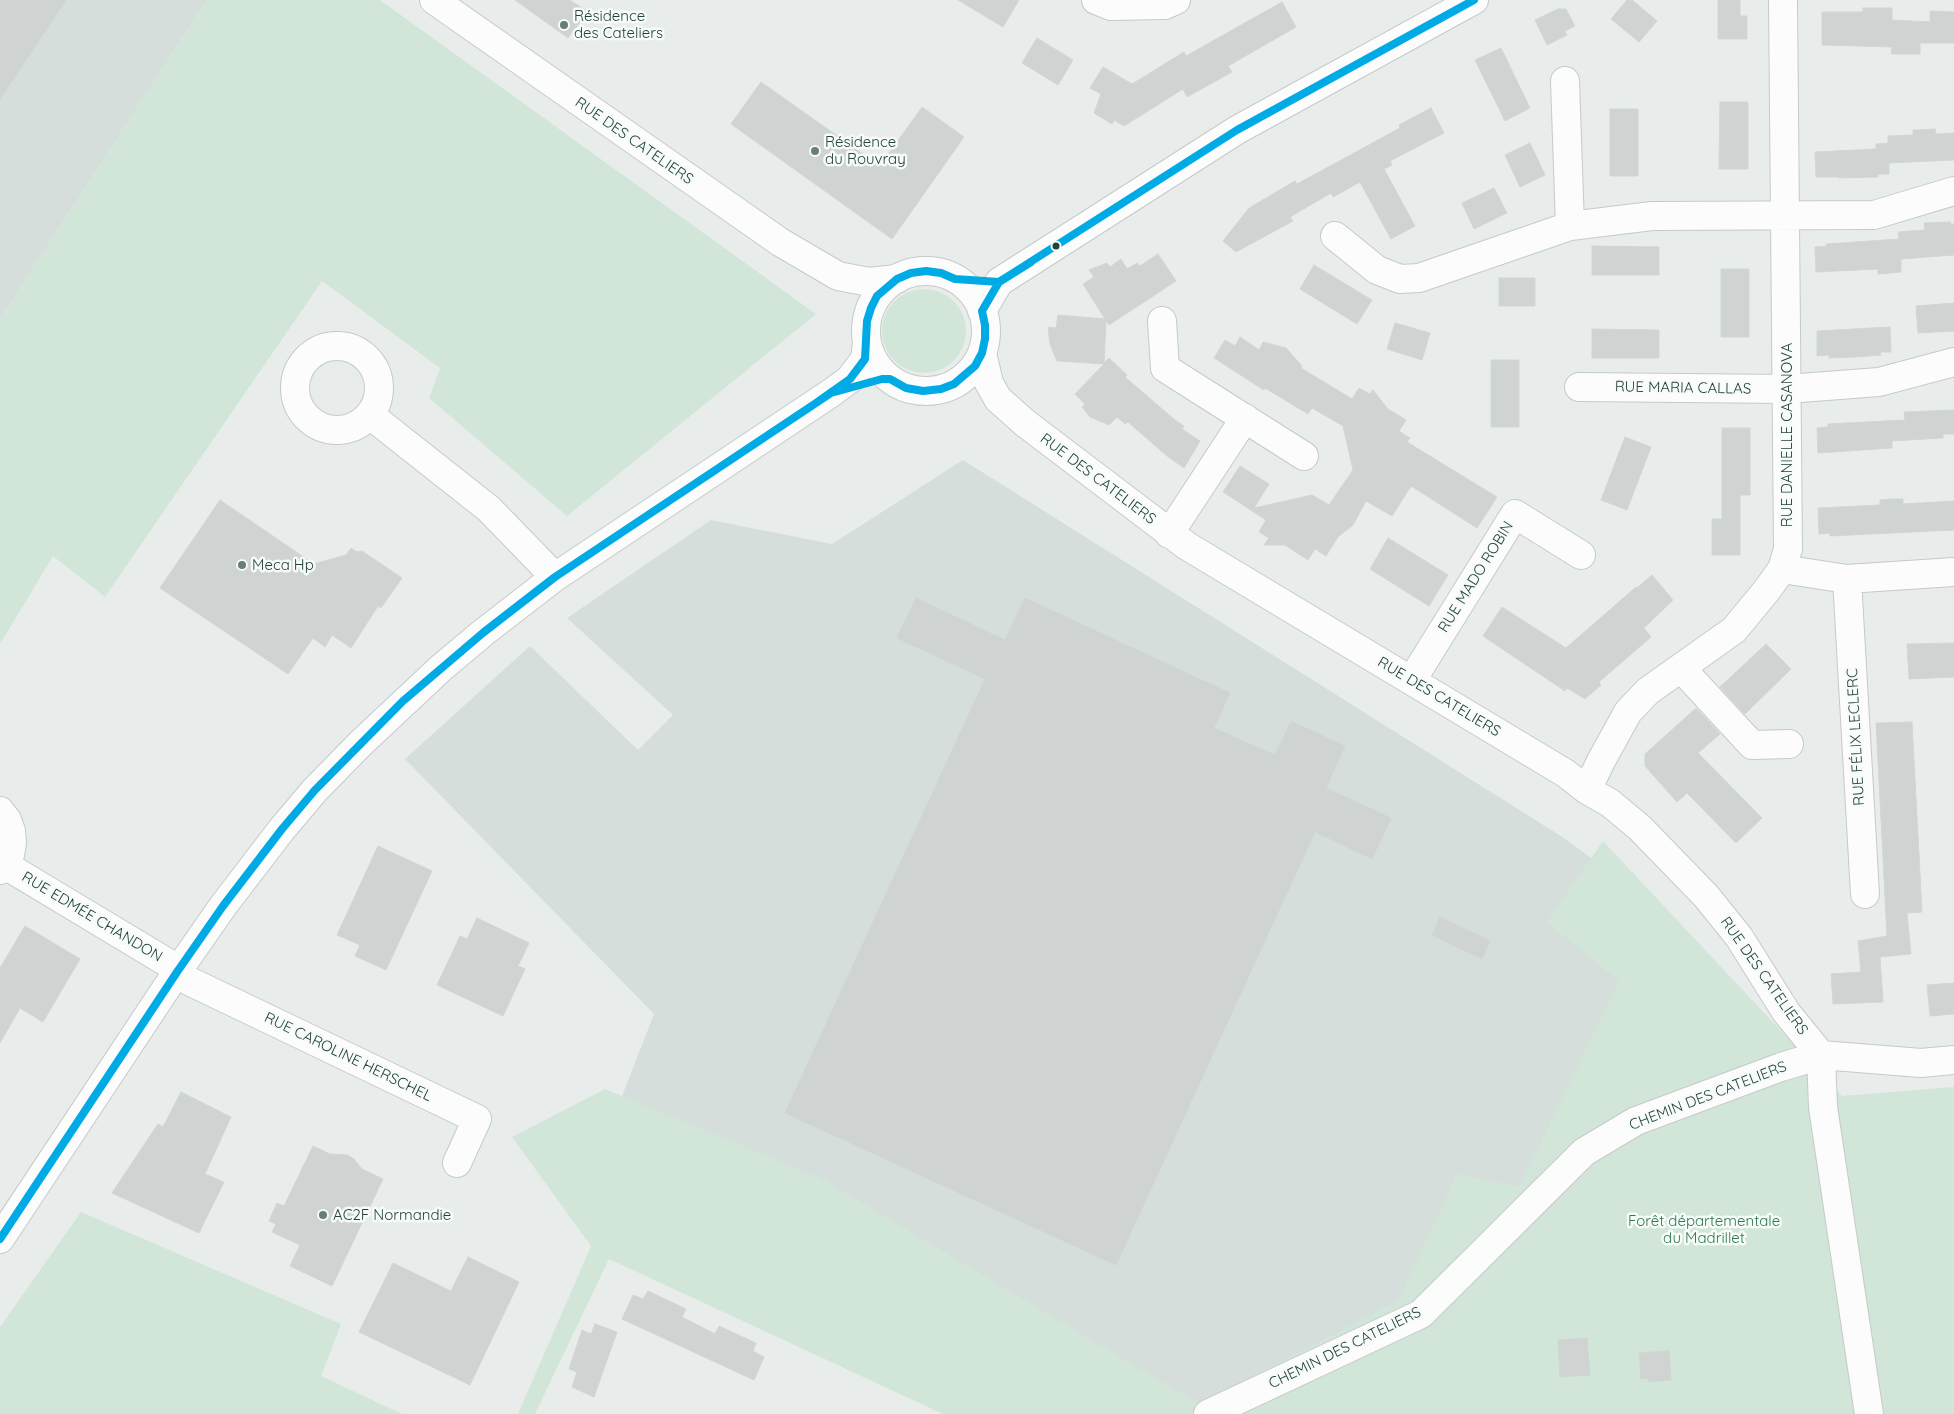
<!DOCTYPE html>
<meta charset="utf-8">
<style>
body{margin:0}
canvas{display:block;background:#e8edeb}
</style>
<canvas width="1954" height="1414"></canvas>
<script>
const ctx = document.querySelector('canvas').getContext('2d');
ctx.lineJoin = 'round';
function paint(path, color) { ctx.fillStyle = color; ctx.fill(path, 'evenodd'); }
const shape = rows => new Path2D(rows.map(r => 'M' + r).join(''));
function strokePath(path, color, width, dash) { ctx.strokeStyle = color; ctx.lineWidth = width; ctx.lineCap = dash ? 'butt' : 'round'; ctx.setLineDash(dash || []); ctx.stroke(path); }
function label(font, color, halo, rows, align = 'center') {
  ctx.font = font + ' Quicksand,sans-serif'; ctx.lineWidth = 5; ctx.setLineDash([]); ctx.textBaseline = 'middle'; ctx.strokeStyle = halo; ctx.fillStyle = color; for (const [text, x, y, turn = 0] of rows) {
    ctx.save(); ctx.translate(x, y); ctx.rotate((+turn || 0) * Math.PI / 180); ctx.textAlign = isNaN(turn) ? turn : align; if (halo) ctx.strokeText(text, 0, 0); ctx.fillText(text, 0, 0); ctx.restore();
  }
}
paint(shape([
 [0,0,207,0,0,319],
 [963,460,1564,838,1609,871,1630,980,1528,1190,1401,1301,1197,1407,617,1109,654,1014,405,759,530,646,638,750,673,715,567,618,711,520,832,544]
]), '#d6dedb');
paint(shape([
 [207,0,380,0,816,314,567,516,429,398,440,368,322,281,105,597,53,556,0,644,0,319],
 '882 331a42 42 0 1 1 84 0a42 42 0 1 1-84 0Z',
 [1603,841,1842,1096,1954,1087,1954,1414,943,1414,609,1259,535,1414,518,1414,591,1246,512,1137,605,1089,820,1178,1199,1404,1398,1301,1457,1174,1519,1187,1619,981,1547,922],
 [81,1212,341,1324,321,1376,402,1414,0,1414,0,1327]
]), '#d1e6d8');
const building = shape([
 [0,0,66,0,0,99,0,0],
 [515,0,570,0,588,12,568,38,515,0],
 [958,0,1019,0,1003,27,958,0],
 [1627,0,1632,0,1657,21,1639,42,1611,19,1627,0],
 [1718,0,1740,0,1740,16,1747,16,1747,39,1718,39,1718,0],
 [1282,2,1296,27,1228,66,1232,72,1187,97,1183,89,1124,126,1114,120,1112,124,1094,113,1101,94,1090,88,1103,67,1132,84,1184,52,1186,56,1282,2],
 [1863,8,1892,8,1892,20,1930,22,1930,11,1954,12,1954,43,1920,43,1920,54,1891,54,1892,47,1822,45,1822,12,1863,12,1863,8],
 [1558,9,1566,9,1575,26,1565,31,1567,35,1547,45,1535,20,1558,9],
 [1037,38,1073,60,1058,85,1022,63,1037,38],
 [1501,48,1530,108,1505,121,1475,60,1501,48],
 [761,82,880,166,922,107,964,137,892,239,731,124,761,82],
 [1720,102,1748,102,1748,169,1719,169,1720,102],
 [1431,108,1444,133,1390,161,1392,165,1384,169,1415,226,1391,239,1360,182,1333,197,1331,193,1290,217,1293,221,1236,252,1223,241,1249,208,1295,181,1297,184,1400,128,1399,125,1431,108],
 [1610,109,1638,109,1638,176,1610,176,1610,109],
 [1935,129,1936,134,1954,133,1954,160,1889,163,1889,174,1878,174,1878,177,1839,178,1839,177,1816,177,1815,152,1876,149,1876,144,1888,143,1888,136,1913,135,1913,130,1935,129],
 [1530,143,1545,175,1520,187,1505,155,1530,143],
 [1494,188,1507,213,1474,229,1462,203,1494,188],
 [1950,222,1951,224,1954,224,1954,255,1901,259,1901,272,1878,274,1878,269,1816,272,1815,247,1827,246,1826,244,1899,239,1898,232,1925,230,1924,223,1950,222],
 [1592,246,1659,247,1659,275,1592,275,1592,246],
 [1158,254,1176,281,1109,325,1106,321,1104,363,1109,358,1127,375,1125,377,1175,420,1184,426,1182,429,1200,441,1184,468,1167,456,1128,422,1125,424,1117,417,1109,425,1090,417,1082,407,1085,404,1075,394,1104,364,1057,361,1050,344,1048,327,1056,328,1058,315,1105,319,1083,284,1094,277,1089,270,1107,263,1110,267,1121,259,1127,269,1137,263,1140,266,1158,254],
 [1314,265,1372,300,1357,324,1300,289,1314,265],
 [1721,269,1749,269,1749,337,1721,337,1721,269],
 [1499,278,1535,278,1535,306,1499,306,1499,278],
 [1954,303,1954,331,1918,333,1916,306,1954,303],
 [1395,323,1430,333,1422,360,1387,349,1395,323],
 [1890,327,1891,352,1880,352,1881,355,1855,357,1829,358,1829,355,1817,356,1817,331,1890,327],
 [1592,329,1659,330,1659,358,1592,358,1592,329],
 [1240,337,1259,350,1263,342,1286,348,1302,366,1301,368,1352,399,1359,388,1370,394,1373,390,1388,409,1406,420,1399,431,1410,438,1407,442,1497,497,1477,528,1411,486,1392,516,1366,501,1353,525,1338,537,1326,556,1315,549,1308,560,1285,545,1264,545,1269,538,1259,532,1266,520,1223,492,1240,466,1269,484,1254,508,1312,495,1329,505,1353,470,1343,426,1312,408,1308,414,1265,388,1264,390,1214,358,1225,340,1235,346,1240,337],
 [1491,360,1519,360,1519,427,1491,427,1491,360],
 [1954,410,1954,434,1943,434,1943,438,1892,441,1892,448,1818,453,1817,428,1828,427,1828,424,1905,420,1904,412,1954,410],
 [1722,428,1750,428,1750,495,1740,495,1740,555,1712,555,1712,519,1722,519,1722,428],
 [1625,437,1651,447,1627,510,1601,500,1625,437],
 [1891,499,1903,499,1903,504,1954,501,1954,530,1830,536,1830,533,1819,534,1818,508,1880,505,1880,500,1891,499],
 [220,500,314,564,346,555,351,548,357,552,362,551,402,578,381,608,378,606,351,648,332,635,325,647,313,638,288,674,160,588,220,500],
 [1388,538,1448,575,1429,606,1370,569,1388,538],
 [1652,575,1673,600,1644,628,1651,637,1599,682,1601,685,1585,699,1567,688,1565,691,1483,636,1502,607,1566,648,1636,587,1637,588,1652,575],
 [916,598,1005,640,1025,598,1230,693,1214,728,1275,755,1291,721,1345,746,1326,788,1391,818,1372,859,1315,832,1116,1265,785,1113,985,679,897,638,916,598],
 [1954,643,1954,677,1909,679,1907,644,1954,643],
 [1766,644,1791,669,1745,714,1720,687,1766,644],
 [1695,709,1697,709,1720,734,1698,753,1762,818,1736,843,1687,793,1677,802,1645,766,1645,754,1695,709],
 [1912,722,1922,912,1907,913,1911,954,1880,957,1883,1002,1833,1004,1831,974,1861,972,1858,941,1887,936,1876,723,1912,722],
 [378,846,432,871,386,970,355,956,360,945,337,935,378,846],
 [1440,917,1490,941,1482,959,1432,935,1440,917],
 [477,918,529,943,518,966,525,969,503,1016,437,985,460,936,467,939,477,918],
 [25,926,80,959,43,1022,20,1008,0,1043,0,968,25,926],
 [1954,983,1954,1014,1930,1016,1927,985,1954,983],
 [181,1092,231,1117,205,1174,224,1182,199,1233,112,1193,158,1124,163,1127,181,1092],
 [313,1146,330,1154,347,1155,354,1159,362,1169,383,1179,332,1286,290,1266,300,1245,272,1232,276,1224,269,1221,277,1203,284,1206,313,1146],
 [468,1257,519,1282,470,1385,359,1332,393,1263,451,1291,468,1257],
 [648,1291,686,1309,682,1317,715,1334,719,1326,756,1343,753,1351,764,1357,754,1380,622,1319,633,1295,643,1299,648,1291],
 [595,1324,617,1332,594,1397,572,1387,577,1372,569,1369,582,1330,591,1334,595,1324],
 [1587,1338,1590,1375,1560,1377,1558,1340,1587,1338],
 [1669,1351,1671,1380,1648,1382,1648,1378,1641,1379,1639,1353,1669,1351]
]);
paint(building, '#cfd4d2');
strokePath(building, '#d1d6d4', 1);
const minor = shape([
 [434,0,780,242,838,276,869,282,897,279],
 [1096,0,1111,6,1165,5,1176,0],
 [1565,81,1570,226],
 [1335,236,1377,270,1400,279,1419,278,1570,226,1652,216,1874,215,1954,191],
 '866 331a60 60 0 1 1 120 0a60 60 0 1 1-120 0Z',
 [982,311,999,282,1237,130,1474,0],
 [1162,321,1165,368,1304,456],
 '295 388a42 42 0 1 1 84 0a42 42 0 1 1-84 0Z',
 [982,353,989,383,998,399,1025,423,1187,546,1565,773,1587,790,1610,803,1640,828,1706,896,1739,937,1786,1012,1821,1055],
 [1579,387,1787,389,1879,382,1954,362],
 [370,415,489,509,555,577],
 [1169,534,1245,418],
 [1782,569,1847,579,1954,572],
 [1847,579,1865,894],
 [1681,668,1752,745,1789,744],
 [1412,680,1515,514,1581,555],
 [1587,790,1601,761,1628,712,1648,691,1734,630,1767,590,1782,569,1788,549,1783,0],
 [0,811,7,820,11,831,12,843,10,855,0,870],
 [5,865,168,963,189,981,477,1119,457,1163],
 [1821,1055,1823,1107,1869,1414],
 [0,1239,177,972,223,906,282,829,315,790,360,744,441,668,484,632,555,577,831,393,850,379,865,359,867,343],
 [1208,1414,1421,1314,1584,1152,1636,1121,1781,1067,1821,1055,1921,1063,1954,1060]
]);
strokePath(minor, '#c5cac8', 30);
strokePath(minor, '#fcfcfc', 28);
strokePath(shape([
 [816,403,850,379,865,359,867,321,871,308,877,296,897,279,911,273,926,271,941,273,955,279,999,282,1031,262],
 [0,1239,177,972,223,906,282,829,315,790,403,701,484,632,555,577,831,393,882,379,890,379,906,388,923,391,941,389,954,384,975,366,982,353,985,339,985,325,982,311,999,282,1237,130,1474,0]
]), '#00abe5', 8);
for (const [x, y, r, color] of [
 [564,25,5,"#697e78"],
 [815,151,5,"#697e78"],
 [1056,246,4.5,"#24423a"],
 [242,565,5,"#697e78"],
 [323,1215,5,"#697e78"]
]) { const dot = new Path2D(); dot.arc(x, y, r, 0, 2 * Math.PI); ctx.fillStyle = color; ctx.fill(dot); strokePath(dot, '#f7fbf9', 2); }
label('15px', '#24423a', '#f7fbf9', [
 ["Résidence",574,16],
 ["des Cateliers",574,33],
 ["Résidence",825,142],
 ["du Rouvray",825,159],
 ["Meca Hp",252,565],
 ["AC2F Normandie",333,1215]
], 'left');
label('15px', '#24423a', '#f7fbf9', [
 ["RUE DES CATELIERS",634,141,35],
 ["RUE MARIA CALLAS",1683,388,1],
 ["RUE DANIELLE CASANOVA",1787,435,-90],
 ["RUE DES CATELIERS",1098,479,37],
 ["RUE MADO ROBIN",1476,577,-58],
 ["RUE DES CATELIERS",1439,697,31],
 ["RUE FÉLIX LECLERC",1856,737,-93],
 ["RUE EDMÉE CHANDON",92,917,31],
 ["RUE DES CATELIERS",1764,976,55],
 ["RUE CAROLINE HERSCHEL",348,1057,26],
 ["CHEMIN DES CATELIERS",1708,1096,-21],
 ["CHEMIN DES CATELIERS",1345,1348,-26]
]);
label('15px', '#2d7a4b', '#f7fbf9', [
 ["Forêt départementale",1704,1221],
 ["du Madrillet",1704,1238]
]);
</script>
